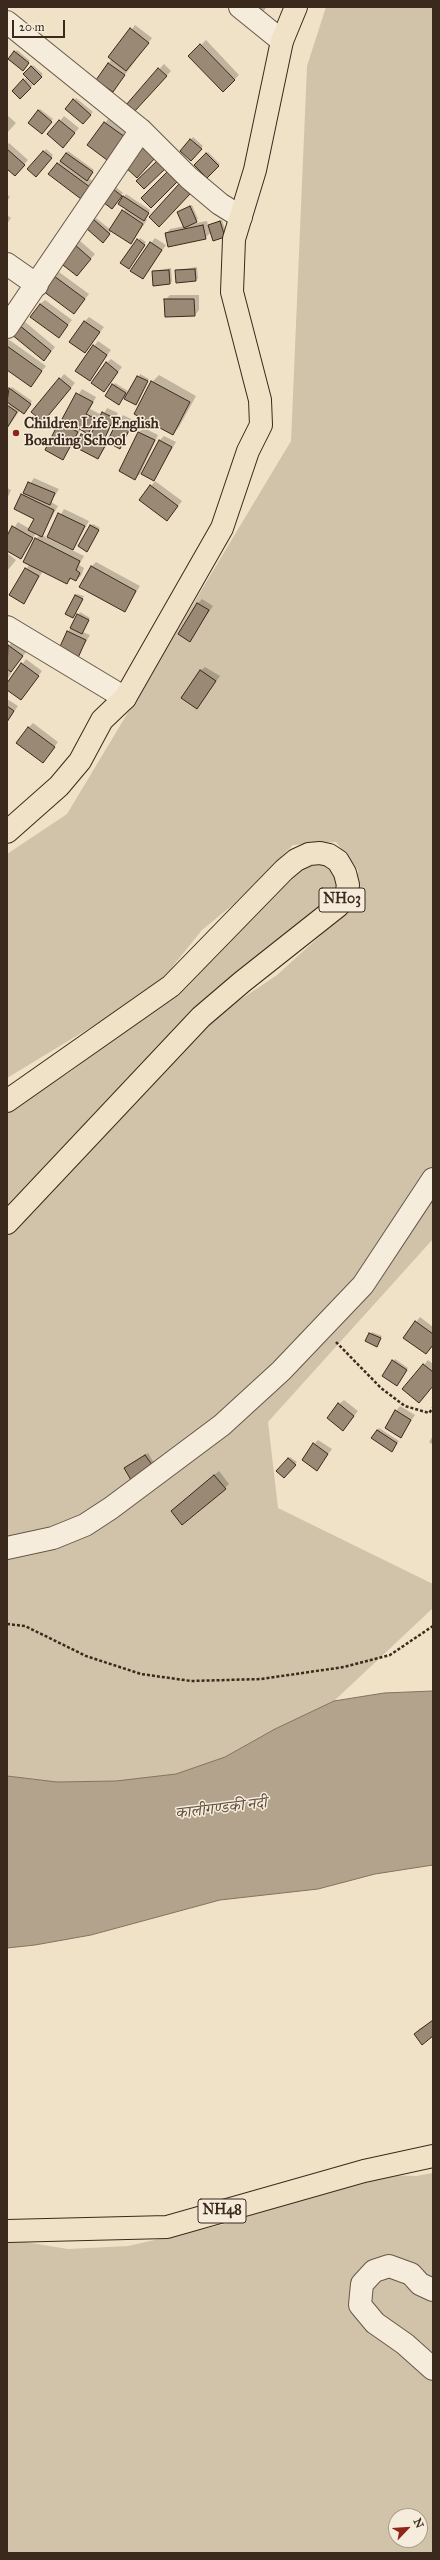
<!DOCTYPE html>
<meta charset="utf-8">
<style>
body{margin:0}
#map{position:relative;width:440px;height:2560px;overflow:hidden;background:#f0e2c7;font-family:"IM FELL Great Primer",serif}
canvas{display:block}
.frame{position:absolute;inset:0;border:8px solid #3c291d;pointer-events:none}
.north{position:absolute;left:388px;top:2508px;width:40px;height:40px;box-sizing:border-box;background:#f5ecdb;border:1px solid #ab9e8f;border-radius:50%;rotate:65deg;font-size:11px;font-weight:700;line-height:16px;text-align:center;color:#3c291d}
.north::after{content:'';display:block;margin:auto;width:14px;height:18px;background:#8f2418;clip-path:polygon(50% 0,100% 100%,50% 72%,0 100%)}
.scale{position:absolute;left:12px;top:20px;width:53px;height:18px;box-sizing:border-box;border:2px solid #3c291d;border-top:0;padding-left:5px;font-size:12px;line-height:14px;white-space:nowrap;color:#3c291d;-webkit-text-stroke:3px #f5ecdb;paint-order:stroke}
</style>
<div id="map">
<canvas width="440" height="2560"></canvas>
<div class="frame"></div>
<div class="north">N</div>
<div class="scale">20 m</div>
</div>
<script>
const ctx = document.querySelector('canvas').getContext('2d');
ctx.lineJoin = 'round';
function paint(path, color) { ctx.fillStyle = color; ctx.fill(path, 'evenodd'); }
const shape = rows => new Path2D(rows.map(r => 'M' + r).join(''));
function strokePath(path, color, width, dash) { ctx.strokeStyle = color; ctx.lineWidth = width; ctx.lineCap = dash ? 'butt' : 'round'; ctx.setLineDash(dash || []); ctx.stroke(path); }
function label(font, color, halo, rows, align = 'center') {
  ctx.font = font + ' "IM FELL Great Primer","Noto Serif Devanagari",serif'; ctx.lineWidth = 3; ctx.setLineDash([]); ctx.textBaseline = 'middle'; ctx.strokeStyle = halo; ctx.fillStyle = color; for (const [text, x, y, turn = 0] of rows) {
    ctx.save(); ctx.translate(x, y); ctx.rotate((+turn || 0) * Math.PI / 180); ctx.textAlign = isNaN(turn) ? turn : align; if (halo) ctx.strokeText(text, 0, 0); ctx.fillText(text, 0, 0); ctx.restore();
  }
}
paint(shape([
 [326,7,433,7,433,1239,268,1422,278,1508,433,1584,433,1608,334,1701,275,1729,225,1757,176,1774,116,1781,57,1782,7,1776,7,1237,216,1016,277,975,353,906,358,870,336,842,293,845,235,903,202,930,165,976,136,1000,7,1078,7,854,67,814,291,441,307,66],
 [311,862,332,865,340,884,335,898,284,939,77,1132,7,1209,7,1111,70,1072,186,983,255,904],
 [433,2173,433,2553,7,2553,7,2239,68,2249,128,2246,234,2222,308,2192,381,2175,416,2176],
 [396,2516,420,2516,420,2540,396,2540]
]), '#d1c3aa');
const water = shape([
 [433,1691,433,1865,375,1874,318,1889,220,1900,91,1935,35,1945,7,1948,7,1776,57,1782,116,1781,176,1774,225,1757,275,1729,334,1701,384,1693,433,1691]
]);
paint(water, '#b3a38d');
strokePath(water, '#837260', 1);
paint(shape([
 [248,7,267,7,259,16],
 [135,25,152,38,113,91,97,80],
 [206,40,239,75,223,91,190,56],
 [17,50,30,61,24,67,15,52],
 [164,64,171,71,139,106,127,104],
 [33,65,43,74,34,83,24,74],
 [26,78,33,85,20,98,13,91],
 [76,98,93,112,83,123,66,109],
 [40,109,53,119,44,131,38,111],
 [7,115,16,123,7,133],
 [64,116,79,128,67,142,60,121],
 [109,118,128,132,112,155,88,145],
 [193,137,203,146,191,160,181,151],
 [9,143,28,160,19,170,7,167,7,145],
 [46,149,53,155,38,174,29,169],
 [68,151,94,170,88,178,98,185,89,196,50,174],
 [208,152,220,164,208,177,196,165],
 [116,187,123,193,114,205,114,189],
 [7,194,10,197,7,201],
 [126,194,150,210,145,218,147,220,131,243,112,231,103,241,94,220,96,218,111,230,126,208,119,204],
 [192,205,198,219,191,224,207,221,208,226,222,220,227,234,225,236,211,232,205,238,166,234,170,229,184,226,178,212],
 [7,215,11,218,7,224],
 [140,238,146,242,131,266,122,263],
 [155,238,166,245,143,278,151,243],
 [79,240,95,254,77,275,74,245],
 [197,267,198,278,196,280,176,270],
 [171,268,172,281,170,284,153,271],
 [59,272,89,294,74,313,55,277],
 [170,295,199,295,199,310,195,315,165,300],
 [45,300,72,320,58,337,40,304],
 [89,317,104,327,85,352,84,322],
 [24,321,55,347,44,360,19,325],
 [8,339,46,366,30,386,7,369],
 [98,341,111,350,89,380,94,346],
 [111,359,122,367,103,391,106,363],
 [64,374,75,383,48,416,60,379],
 [140,374,149,379,138,402,126,399],
 [159,375,196,396,179,427,173,434,152,382],
 [115,383,128,391,121,401,113,385],
 [12,387,32,401,26,410,20,410,7,429,9,402,7,392],
 [82,389,96,397,90,409,100,414,89,431,93,433,107,408,118,413,104,439,108,441,123,415,135,421,120,448,109,442,98,458,76,446,85,431,81,429,63,459,60,423],
 [144,428,158,435,140,474,135,478,120,471,139,432],
 [164,436,176,442,154,480,159,441],
 [34,478,59,489,51,502,58,506,42,535,47,538,64,509,89,521,73,548,50,537,49,539,84,556,79,565,84,568,81,576,76,580,72,578,67,583,43,571,24,602,26,569,30,564,36,539,40,535,36,533,20,558,7,550,7,538,18,522,30,529,35,518,22,495],
 [155,481,182,501,167,520,140,500],
 [7,488,11,490,7,499],
 [93,524,100,528,89,548,91,526],
 [7,553,16,560,7,571],
 [96,562,140,586,125,610,91,567],
 [77,594,84,596,73,617,75,596],
 [202,599,213,606,190,640,197,604],
 [80,612,90,618,83,632,90,635,76,659,68,632],
 [13,641,27,651,11,671,7,667,7,648],
 [26,659,42,671,21,699,7,689,7,685],
 [205,667,220,676,197,708,200,671],
 [7,670,12,672,7,680],
 [7,699,18,706,7,722],
 [33,723,58,742,43,762,28,728],
 [420,1317,433,1327,433,1345,426,1353,416,1322],
 [372,1332,382,1336,377,1345,370,1334],
 [395,1359,408,1368,399,1382,393,1361],
 [428,1360,433,1364,433,1385,404,1389],
 [344,1400,358,1411,347,1425,339,1404],
 [400,1406,415,1415,401,1436,396,1411],
 [379,1428,399,1441,393,1449,372,1438],
 [433,1436,433,1445,429,1442],
 [318,1440,332,1449,317,1469,314,1444],
 [148,1453,154,1463,152,1465,127,1466],
 [290,1457,297,1462,284,1477,277,1471],
 [219,1471,229,1484,225,1488,177,1506],
 [433,2020,433,2035,415,2034,419,2029]
]), '#0003');
const building = shape([
 [130,28,149,43,126,71,108,57,130,28],
 [200,44,235,80,223,92,188,56,200,44],
 [14,51,29,63,23,71,8,59,14,51],
 [108,63,125,75,113,92,96,80,108,63],
 [31,66,42,77,34,85,23,74,31,66],
 [158,68,167,76,134,112,126,105,158,68],
 [23,79,31,88,20,99,12,91,23,79],
 [73,99,91,115,83,124,65,109,73,99],
 [38,110,52,122,42,134,28,123,38,110],
 [59,120,75,133,63,148,47,134,59,120],
 [104,122,125,137,107,160,87,145,104,122],
 [190,139,202,149,191,161,180,151,190,139],
 [142,145,155,158,137,178,123,165,142,145],
 [7,149,25,165,15,176,7,169,7,149],
 [43,151,52,158,36,177,27,169,43,151],
 [66,153,93,172,87,181,60,161,66,153],
 [206,153,219,166,207,178,194,165,206,153],
 [157,161,165,169,144,189,136,181,157,161],
 [57,163,94,190,85,202,48,174,57,163],
 [168,171,178,181,151,208,141,198,168,171],
 [179,184,190,194,159,227,149,217,179,184],
 [113,189,122,196,112,209,103,202,113,189],
 [123,196,149,213,144,221,118,204,123,196],
 [190,206,197,222,184,228,177,212,190,206],
 [122,210,143,224,131,244,109,230,122,210],
 [93,219,110,234,103,243,86,228,93,219],
 [220,221,225,237,213,241,208,225,220,221],
 [203,225,206,239,168,247,165,233,203,225],
 [137,239,145,245,129,269,120,263,137,239],
 [150,242,162,250,143,279,130,271,150,242],
 [74,244,91,259,77,276,59,262,74,244],
 [195,269,196,281,176,283,175,270,195,269],
 [169,270,170,284,153,286,152,271,169,270],
 [54,276,85,299,74,314,43,291,54,276],
 [164,299,194,299,195,316,165,317,164,299],
 [40,304,68,325,59,338,30,317,40,304],
 [84,321,100,332,85,353,69,342,84,321],
 [19,325,51,351,44,361,11,334,19,325],
 [93,345,107,355,90,381,75,371,93,345],
 [7,346,42,371,31,387,7,370,7,346],
 [106,362,118,372,104,392,91,383,106,362],
 [137,376,148,381,136,405,124,399,137,376],
 [59,378,71,388,43,422,31,412,59,378],
 [151,381,190,402,173,435,134,414,151,381],
 [112,384,126,393,119,405,105,396,112,384],
 [9,388,31,404,24,414,7,402,9,388],
 [76,393,93,402,86,414,96,419,88,434,62,419,76,393],
 [7,405,17,412,7,428,7,405],
 [102,412,114,418,103,442,90,436,102,412],
 [118,419,131,426,120,449,107,442,118,419],
 [59,422,78,432,63,460,45,450,59,422],
 [138,432,155,440,135,480,119,471,138,432],
 [81,434,105,446,98,459,75,447,81,434],
 [159,440,172,447,154,481,141,474,159,440],
 [28,482,55,493,50,505,23,493,28,482],
 [150,485,178,506,167,521,139,500,150,485],
 [21,494,54,510,42,537,28,530,34,519,14,509,21,494],
 [58,513,85,526,73,550,47,537,58,513],
 [90,525,99,530,87,552,78,546,90,525],
 [12,526,33,538,21,559,7,551,7,536,12,526],
 [35,538,80,561,76,570,80,573,76,581,70,578,67,584,23,562,35,538],
 [91,566,136,591,125,612,79,587,91,566],
 [25,568,39,576,24,604,9,595,25,568],
 [75,595,83,599,73,618,65,614,75,595],
 [197,603,209,610,190,642,178,634,197,603],
 [77,614,89,620,82,634,70,628,77,614],
 [67,631,86,640,77,660,58,651,67,631],
 [8,645,23,656,11,672,7,669,8,645],
 [21,663,39,676,21,700,7,690,7,683,21,663],
 [200,670,216,681,197,709,181,698,200,670],
 [7,706,14,711,7,722,7,706],
 [28,727,55,747,43,763,16,743,28,727],
 [415,1321,433,1334,433,1345,426,1354,403,1338,415,1321],
 [369,1333,381,1338,377,1347,365,1341,369,1333],
 [392,1360,407,1370,397,1386,382,1376,392,1360],
 [423,1364,433,1372,433,1386,419,1403,402,1389,423,1364],
 [338,1403,354,1416,343,1431,327,1418,338,1403],
 [395,1410,411,1420,401,1438,385,1428,395,1410],
 [377,1430,397,1443,392,1452,371,1438,377,1430],
 [313,1443,328,1454,317,1471,302,1460,313,1443],
 [145,1455,153,1466,131,1480,124,1468,145,1455],
 [288,1458,296,1465,284,1478,276,1471,288,1458],
 [214,1475,226,1489,182,1525,171,1511,214,1475],
 [433,2020,433,2036,422,2045,414,2034,433,2020]
]);
paint(building, '#9a8975');
strokePath(building, '#3c291d', 1);
const minor = shape([
 [240,7,282,41],
 [7,22,141,130,189,178,220,204,241,217],
 [7,264,37,285],
 [7,327,141,130],
 [7,627,125,698],
 [7,1548,53,1538,85,1525,111,1508,222,1425,281,1371,363,1285,433,1179],
 [433,2290,420,2284,411,2274,389,2266,374,2271,362,2284,360,2305,375,2323,405,2344,433,2369]
]);
const major = shape([
 [7,832,59,786,80,761,102,720,125,698,222,528,248,451,261,425,260,400,232,292,234,239,255,170,282,41,296,7],
 [7,1101,171,986,284,870,296,860,309,854,320,853,329,855,338,861,345,873,348,885,346,896,338,906,242,982,201,1017,7,1223]
]);
const highway = shape([
 [7,2231,167,2227,364,2171,433,2156]
]);
strokePath(minor, '#695748', 24);
strokePath(major, '#3c291d', 24);
strokePath(highway, '#3c291d', 24);
strokePath(shape([
 [336,1342,381,1388,405,1406,429,1413,433,1408],
 [7,1624,25,1626,86,1656,141,1674,191,1681,261,1679,344,1667,390,1655,433,1626]
]), '#3c291d', 2.5, [3, 2]);
strokePath(minor, '#f5ecdb', 22);
strokePath(major, '#f0e2c7', 22);
strokePath(highway, '#f0e2c7', 22);
for (const [x, y, r, color] of [
 [16,433,4,"#8f2418"]
]) { const dot = new Path2D(); dot.arc(x, y, r, 0, 2 * Math.PI); ctx.fillStyle = color; ctx.fill(dot); strokePath(dot, '#f5ecdb', 1.5); }
for (const [x, y, w] of [
 [342,900,46],
 [222,2211,48]
]) { const box = new Path2D(); box.roundRect(x - w / 2, y - 12, w, 24, 3); ctx.fillStyle = '#f5ecdb'; ctx.fill(box); strokePath(box, '#3c291d', 1); }
label('bold 14px', '#3c291d', null, [
 ["NH03",342,900],
 ["NH48",222,2211]
]);
label('bold 15px', '#3c291d', '#f5ecdb', [
 ["Children Life English",24,424],
 ["Boarding School",24,441]
], 'left');
label('italic 16px', '#604e3f', '#f5ecdb', [
 ["कालीगण्डकी नदी",221,1809,-7]
]);
</script>
